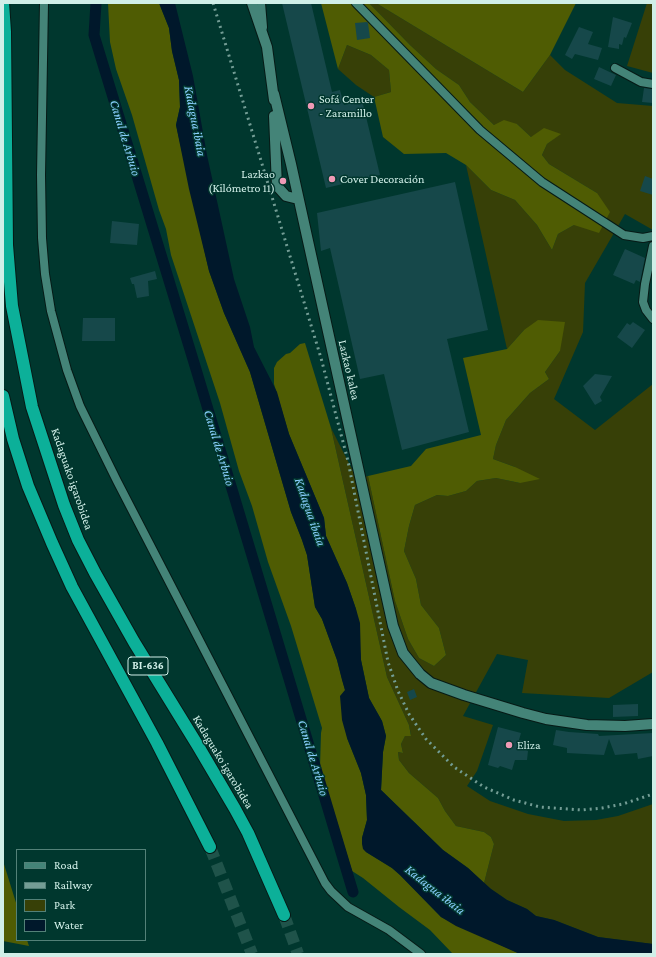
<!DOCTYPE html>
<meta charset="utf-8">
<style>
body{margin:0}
#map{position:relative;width:656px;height:957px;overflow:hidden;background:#00372e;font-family:"Crimson Pro",serif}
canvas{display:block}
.frame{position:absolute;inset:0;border:4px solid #d0efe8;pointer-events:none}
.legend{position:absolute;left:16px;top:849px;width:130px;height:92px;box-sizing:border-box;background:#00372e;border:1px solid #538178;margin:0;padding:5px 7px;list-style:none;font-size:12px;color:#d0efe8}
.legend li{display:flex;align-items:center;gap:8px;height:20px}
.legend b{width:20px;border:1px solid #538178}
</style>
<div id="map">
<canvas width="656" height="957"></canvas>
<div class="frame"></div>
<ul class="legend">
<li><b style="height:5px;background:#448478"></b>Road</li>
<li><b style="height:5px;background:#739d95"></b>Railway</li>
<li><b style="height:11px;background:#374007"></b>Park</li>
<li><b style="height:11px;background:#00182b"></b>Water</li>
</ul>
</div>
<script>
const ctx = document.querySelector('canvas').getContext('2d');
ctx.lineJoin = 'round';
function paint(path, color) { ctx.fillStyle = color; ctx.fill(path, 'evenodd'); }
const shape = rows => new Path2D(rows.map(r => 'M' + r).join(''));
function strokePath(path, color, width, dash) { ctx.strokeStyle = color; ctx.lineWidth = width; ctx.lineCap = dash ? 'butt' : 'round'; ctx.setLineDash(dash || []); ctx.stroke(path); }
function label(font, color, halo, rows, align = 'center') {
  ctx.font = font + ' "Crimson Pro",serif'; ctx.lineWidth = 3; ctx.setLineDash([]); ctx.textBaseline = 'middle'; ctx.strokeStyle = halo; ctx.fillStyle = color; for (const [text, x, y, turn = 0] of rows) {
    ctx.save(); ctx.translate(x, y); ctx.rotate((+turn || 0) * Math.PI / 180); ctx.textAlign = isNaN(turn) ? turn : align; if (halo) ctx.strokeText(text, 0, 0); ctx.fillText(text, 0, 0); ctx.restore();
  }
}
paint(shape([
 [369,3,376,3,523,92,550,55,565,70,617,103,653,106,653,230,625,214,585,283,583,332,554,399,595,430,653,384,653,672,609,698,522,693,528,660,497,654,463,716,493,725,477,771,467,786,490,801,528,814,564,821,596,820,618,816,653,804,653,944,598,937,554,920,536,916,527,909,507,900,491,889,484,883,494,844,491,837,484,832,456,826,445,811,438,798,409,773,399,760,398,752,403,753,401,744,405,736,411,735,409,725,387,677,331,428,357,479,368,476,395,601,408,639,419,658,434,666,446,655,439,628,421,605,416,579,404,551,409,526,415,505,437,495,448,496,466,491,477,481,496,478,520,483,515,467,493,459,496,445,506,420,530,393,549,379,545,372,560,351,524,330,507,349,466,165,491,190,515,200,537,225,552,250,558,234,574,225,597,193,549,164,542,155,547,144,560,134,531,137,517,124,494,125,470,102,459,85,436,69,410,45],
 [647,3,653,3,653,73,627,66],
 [347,45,371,55,389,70,391,92,374,97,356,85,338,69]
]), '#374007');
paint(shape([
 [108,3,159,3,169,28,172,51,179,80,180,107,176,125,202,240,209,271,224,313,250,372,291,512,302,540,307,555,315,607,322,619,337,660,345,690,347,738,361,773,366,795,367,820,362,838,366,852,392,868,400,875,441,917,520,954,453,954,430,930,399,907,363,878,352,871,320,767,321,733,322,728,291,626,268,562,252,506,239,471,220,403,171,255,166,229,159,210,132,115,116,69,110,42],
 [321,3,369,3,410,45,436,69,459,85,470,102,494,125,504,120,517,124,531,137,544,128,561,134,547,144,542,155,549,164,597,193,610,212,599,233,574,225,558,234,552,250,537,225,515,200,491,190,466,165,446,153,404,154,383,137,374,97,391,92,389,70,371,55,347,45,338,69],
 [376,3,576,3,550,55,523,92],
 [538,320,565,322,560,351,545,372,549,379,530,393,506,420,496,445,493,459,515,467,540,479,520,483,496,478,477,481,466,491,448,496,437,495,415,505,409,526,404,551,416,579,421,605,439,628,446,655,434,666,419,658,408,639,395,601,368,476,411,466,426,449,481,435,463,358,507,349,524,330],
 [305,343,331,428,387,677,409,725,411,736,405,736,401,744,403,753,398,752,399,760,409,773,438,798,445,811,456,826,484,832,491,837,494,844,484,883,468,868,443,850,381,790,383,752,386,736,382,721,369,698,361,660,356,609,347,583,326,536,324,518,289,434,274,384,274,368,277,362,286,354,290,353,300,344],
 [3,861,17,906,17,940,27,940,29,946,3,941]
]), '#4f5c03');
paint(shape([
 [159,3,175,3,193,76,207,155,234,279,250,327,254,347,277,392,289,434,324,518,326,536,347,583,356,609,360,623,361,660,369,698,382,721,386,736,383,752,381,790,443,850,468,868,491,889,507,900,527,909,536,916,554,920,598,937,653,944,653,954,520,954,456,926,441,917,400,875,392,868,366,852,363,849,362,844,362,838,367,820,366,795,361,773,347,738,342,720,340,696,345,690,342,680,337,660,322,619,315,607,307,555,302,540,291,512,250,372,224,313,209,271,189,189,176,125,180,107,179,80,172,51,169,28]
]), '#00182b');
strokePath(shape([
 [96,3,94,35,195,366,353,892]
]), '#00182b', 11);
paint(shape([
 [282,3,311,3,332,92,340,90,344,105,362,100,380,175,326,188],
 [613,17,632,23,626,38,624,37,622,45,619,44,619,49,608,47],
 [367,22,368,23,370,38,357,40,355,23],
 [579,27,593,32,588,44,602,48,598,60,575,54,572,59,565,55],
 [599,67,616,75,611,86,594,79],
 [644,88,653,89,653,103,642,102],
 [645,176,653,179,653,195,640,191],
 [455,182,488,330,447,339,469,432,402,450,384,374,360,379,330,248,321,251,317,213],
 [112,221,139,224,137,245,110,243],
 [625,249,645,258,640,282,636,280,634,284,613,275],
 [155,271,157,279,148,281,149,296,137,298,134,284,132,284,130,278],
 [83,318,115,318,115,341,82,341],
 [633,322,645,330,632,348,617,337,627,323,630,325],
 [595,374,612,376,600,397,602,401,595,405,583,386],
 [414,689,417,697,410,700,407,692],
 [638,704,638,716,613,717,613,705],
 [498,727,521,733,519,740,526,741,524,748,528,751,527,760,515,760,512,770,500,766,498,768,488,765],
 [556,730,569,732,598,734,599,736,653,733,653,756,638,759,637,753,615,755,609,739,604,755,567,753,567,748,553,745]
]), '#16484a');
strokePath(shape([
 [210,847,252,954],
 [284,915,298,954]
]), '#1f534a', 12, [12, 6]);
const minor = shape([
 [44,3,41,175,42,238,45,274,51,311,67,370,80,406,117,481,325,883,331,891,348,907,389,930,421,954],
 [261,3,263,27],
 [356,3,480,130,542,182,624,235,643,238,653,236],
 [615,68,641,82,653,84],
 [653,246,645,284,643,302,646,310,653,319]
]);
const tertiary = shape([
 [252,3,267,47,274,100],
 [274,94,291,164,393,626,403,653,420,674,431,683,464,695,523,713,546,719,587,725,625,726,653,724],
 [274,116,277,186,286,196,294,198,298,198]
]);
const motorway = shape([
 [3,3,5,32,7,245,12,306,32,407,64,505,78,540,95,573,134,642,198,746,235,809,248,833,284,915],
 [3,396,13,439,28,486,52,543,72,587,157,743,210,847]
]);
strokePath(minor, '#061a16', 10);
strokePath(tertiary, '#061a16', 12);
strokePath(motorway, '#061a16', 14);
strokePath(minor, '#448478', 8);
strokePath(tertiary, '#448478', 10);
strokePath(motorway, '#0cb099', 12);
strokePath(shape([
 [213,3,321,358,348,461,388,662,398,691,409,714,426,739,454,767,484,787,514,800,540,807,582,810,602,808,623,804,653,794]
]), '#739d95', 3, [2, 4]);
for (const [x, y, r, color] of [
 [311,106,4,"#f09ab6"],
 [332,179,4,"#f09ab6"],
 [283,181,4,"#f09ab6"],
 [509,745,4,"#f09ab6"]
]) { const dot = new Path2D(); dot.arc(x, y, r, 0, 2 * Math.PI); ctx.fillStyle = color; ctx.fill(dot); strokePath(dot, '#00372e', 1.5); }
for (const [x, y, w] of [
 [148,666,40]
]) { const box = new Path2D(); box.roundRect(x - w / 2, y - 9, w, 18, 3); ctx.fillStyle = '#00372e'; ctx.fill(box); strokePath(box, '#d0efe8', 1); }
label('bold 11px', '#d0efe8', null, [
 ["BI-636",148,666]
]);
label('12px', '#d0efe8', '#00372e', [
 ["Sofá Center",319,99],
 ["- Zaramillo",319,113],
 ["Lazkao",275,174,"right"],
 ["(Kilómetro 11)",275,188,"right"],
 ["Cover Decoración",340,179],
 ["Eliza",517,745]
], 'left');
label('12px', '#d0efe8', '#00372e', [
 ["Lazkao kalea",349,370,77],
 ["Kadaguako igarobidea",72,479,71],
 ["Kadaguako igarobidea",223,762,59]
]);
label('italic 13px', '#89cefd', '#00372e', [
 ["Kadagua ibaia",195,121,79],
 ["Canal de Arbuio",125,138,73],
 ["Canal de Arbuio",219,448,73],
 ["Kadagua ibaia",310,512,71],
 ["Canal de Arbuio",313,758,73],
 ["Kadagua ibaia",435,890,38]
]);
</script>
